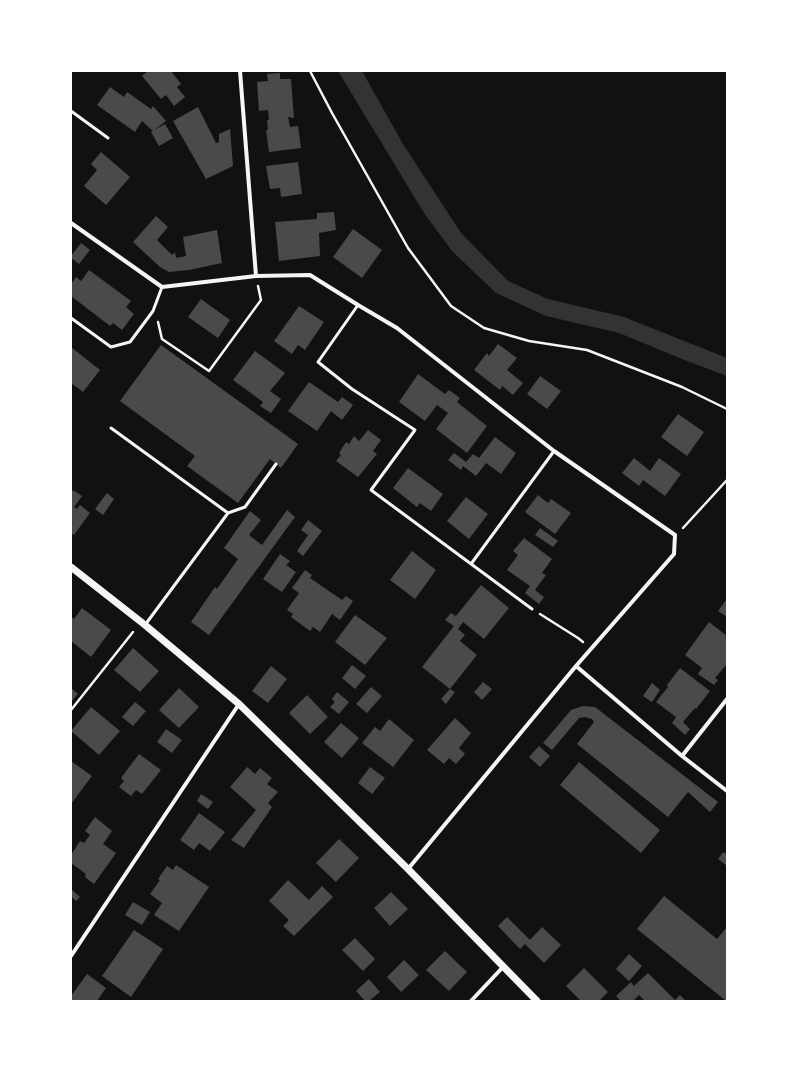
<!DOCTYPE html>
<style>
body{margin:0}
#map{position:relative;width:798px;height:1072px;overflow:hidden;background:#111;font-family:"Golos Text",sans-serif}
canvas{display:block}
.frame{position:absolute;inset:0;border:72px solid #fff;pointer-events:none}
</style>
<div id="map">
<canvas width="798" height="1072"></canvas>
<div class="frame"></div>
</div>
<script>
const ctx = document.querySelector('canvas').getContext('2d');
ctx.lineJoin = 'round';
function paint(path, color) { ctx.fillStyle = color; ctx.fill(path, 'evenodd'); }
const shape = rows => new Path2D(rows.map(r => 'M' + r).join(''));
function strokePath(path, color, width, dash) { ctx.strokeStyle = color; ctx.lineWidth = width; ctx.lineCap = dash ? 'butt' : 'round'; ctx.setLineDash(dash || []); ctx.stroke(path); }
paint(shape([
 [338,71,362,71,403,144,461,233,508,281,548,299,624,317,727,358,727,376,682,359,619,333,546,316,496,293,452,251,424,213]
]), '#333');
paint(shape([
 [148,71,171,71,181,84,177,87,185,97,174,106,166,95,161,99,142,76],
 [280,73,280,79,291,79,294,118,288,117,290,127,298,126,301,148,269,152,266,130,268,130,267,120,269,120,268,110,259,111,257,82,268,81,267,74],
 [110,87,124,97,127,92,151,109,153,106,166,121,153,131,142,121,135,132,97,105],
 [198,107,216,143,219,142,219,134,230,129,233,166,206,179,173,121],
 [165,124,173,138,159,146,151,132],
 [101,152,130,177,106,205,84,186,97,170,91,164],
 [298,162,302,194,281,197,280,188,270,189,266,166],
 [334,212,336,230,319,233,320,256,279,261,275,222,317,219,317,213],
 [156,216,168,227,157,240,172,255,175,252,176,258,186,256,183,237,217,230,222,263,189,270,169,272,160,267,133,242],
 [353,229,382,250,362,278,333,257],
 [81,243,90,250,79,264,71,258,71,256],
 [89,270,131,301,126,307,134,314,122,330,113,323,110,326,71,296,71,284,76,277,81,281],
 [201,299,230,320,218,338,188,317],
 [299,306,324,322,305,350,298,345,292,354,274,341],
 [498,344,517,358,507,370,523,383,513,395,502,386,500,390,474,370,487,353,489,356],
 [161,345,298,444,281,468,270,459,238,503,187,466,195,456,120,401],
 [71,347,100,370,83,392,71,383],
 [255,351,285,373,270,391,281,399,271,413,260,406,263,402,233,380],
 [418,374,445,394,449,390,460,398,457,402,487,426,467,453,436,429,448,413,437,405,425,421,399,402],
 [540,376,561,391,547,409,527,394],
 [309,382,338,402,342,397,353,405,342,420,331,411,317,431,288,411],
 [678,414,704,432,687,456,661,437],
 [368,430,381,440,373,451,377,454,358,477,336,461,341,455,339,453,346,442,349,444,354,436,359,441],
 [495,437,516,453,501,474,486,463,476,476,463,466,461,470,448,460,454,453,466,462,473,454,479,458],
 [634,458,650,471,659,458,681,474,665,496,643,480,639,486,622,473],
 [408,468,443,494,431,511,420,503,417,507,393,488],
 [73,490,82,496,74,507,77,509,80,505,90,513,74,535,71,533,71,493],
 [107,493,114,499,103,515,95,509],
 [538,495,548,503,551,499,571,513,555,534,525,512],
 [466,497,488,514,469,539,447,521],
 [287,510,295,517,209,635,191,622,215,587,217,589,238,559,224,548,250,511,261,520,249,535,262,545],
 [308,520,322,531,303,556,297,551,308,535,301,530],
 [540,528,558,541,553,547,535,535],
 [524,538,552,559,542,573,546,575,535,590,544,597,539,604,525,593,530,586,507,570,518,555,513,551],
 [412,551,436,570,415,599,390,580],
 [280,554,290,561,286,565,296,572,282,592,263,579],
 [305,570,312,575,310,578,342,600,346,596,353,601,340,620,332,614,320,632,313,627,310,631,291,617,293,614,287,610,299,593,292,588],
 [481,585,509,608,484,639,463,622,458,629,465,635,460,641,477,655,450,689,455,692,446,704,441,699,450,689,422,667,454,626,445,620,451,613,456,616],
 [727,599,727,617,718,611],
 [82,608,111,630,91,657,71,641,71,617,74,619],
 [355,615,387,638,365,665,335,642],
 [709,622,727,636,727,664,715,678,718,680,714,685,698,674,702,668,685,655],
 [133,648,159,671,140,692,114,670],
 [352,665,366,676,355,689,342,678],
 [271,666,287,679,268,703,252,691],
 [680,668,710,691,696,709,695,708,683,722,690,729,685,735,672,723,676,717,656,702,668,687,667,685],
 [483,682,492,689,482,700,474,692],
 [652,683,660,690,652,702,643,696],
 [371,687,382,696,367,713,356,704],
 [71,688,78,694,71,702],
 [179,688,199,707,179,728,159,710],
 [337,692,349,702,339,714,330,707,335,702,332,699],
 [307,695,328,717,310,734,289,713],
 [135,702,146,711,133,726,122,717],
 [583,706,595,707,718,802,710,812,688,792,668,817,577,744,594,722,592,719,585,717,579,718,552,750,543,743,571,710],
 [91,707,120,731,99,755,71,731],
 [455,718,471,733,459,748,465,754,456,764,449,758,444,764,427,750],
 [389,719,414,740,393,767,362,743,375,727,380,731],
 [341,723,359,738,342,758,324,742],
 [166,729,182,740,172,753,157,742],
 [539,746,550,756,540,767,529,757],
 [139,754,161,770,142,794,136,790,131,796,119,787,124,781,121,778],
 [71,761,92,776,71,804],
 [579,762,660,830,641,853,560,785],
 [247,767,255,774,260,768,272,778,267,784,278,792,268,803,272,807,244,848,231,840,256,810,230,787],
 [370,767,385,778,372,794,358,783],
 [201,794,213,802,208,809,197,801],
 [199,813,225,832,210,851,199,843,194,850,180,840],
 [95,817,112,831,103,844,116,853,94,884,85,877,86,874,71,863,71,855,80,841,84,843,90,835,85,831],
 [339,839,359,858,336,882,316,863],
 [723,852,727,854,727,866,718,859],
 [176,865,209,887,179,931,154,915,162,903,150,894,160,880,158,879,167,866,173,870],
 [288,880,309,900,322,886,333,897,294,936,283,926,289,920,269,901],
 [71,889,80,897,76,901,71,896],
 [391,892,408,909,390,926,374,908],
 [664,896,717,939,727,927,727,1001,726,1001,637,929],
 [133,902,150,912,142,925,125,915],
 [507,917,530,940,542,927,561,945,544,963,525,944,520,949,498,926],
 [134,930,163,949,131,997,102,976],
 [355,938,375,959,363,971,342,950],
 [445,951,467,972,449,991,426,970],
 [629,954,642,966,629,981,616,969],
 [404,960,419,975,401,992,387,977],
 [584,968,608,992,599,1001,581,1001,566,986],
 [648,973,675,1000,680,995,686,1001,645,1001,639,995,633,1001,621,1001,616,996,631,982,634,986],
 [87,974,106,988,97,1001,71,1001,71,996],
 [369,979,380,992,369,1001,365,1001,356,991]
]), '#4a4a4a');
strokePath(shape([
 [310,71,332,113,408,248,451,306,484,328,529,341,587,350,682,387,727,409],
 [158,322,162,339,209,371,261,300,258,286],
 [683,528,727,480],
 [540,614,578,638,583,642],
 [71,710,133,632]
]), '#f5f5f5', 2.5);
strokePath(shape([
 [71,111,108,138],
 [358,305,318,362,352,389,415,430,371,490,532,609],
 [71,318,111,347,130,342,153,311,162,287],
 [111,428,228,513,145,625],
 [228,513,245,507,276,464],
 [471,564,554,451]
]), '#f5f5f5', 3);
strokePath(shape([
 [240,71,256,276],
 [71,223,162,287,256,276,310,275,358,305,397,328,554,451,675,535,674,554,576,666,408,869],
 [576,666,682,756,727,791],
 [682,756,727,699],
 [71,956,239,704],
 [471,1001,503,967]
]), '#f5f5f5', 4);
strokePath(shape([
 [71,567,145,625,239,704,408,869,537,1001]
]), '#f5f5f5', 7);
</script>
